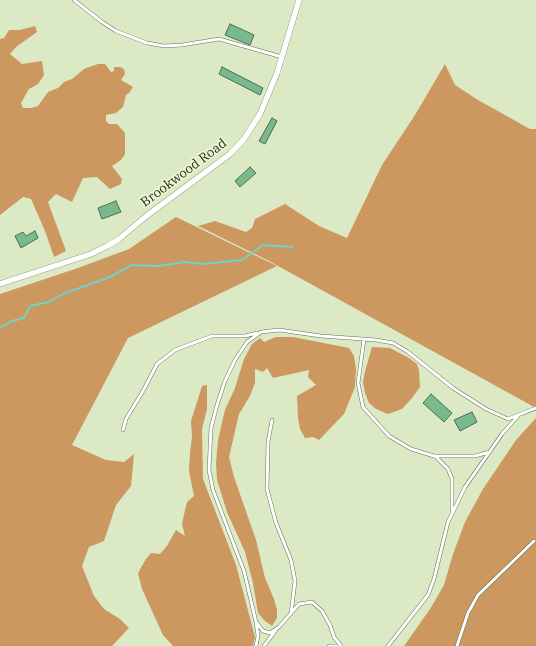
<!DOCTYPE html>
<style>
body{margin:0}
canvas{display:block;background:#dce9c5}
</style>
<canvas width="536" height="646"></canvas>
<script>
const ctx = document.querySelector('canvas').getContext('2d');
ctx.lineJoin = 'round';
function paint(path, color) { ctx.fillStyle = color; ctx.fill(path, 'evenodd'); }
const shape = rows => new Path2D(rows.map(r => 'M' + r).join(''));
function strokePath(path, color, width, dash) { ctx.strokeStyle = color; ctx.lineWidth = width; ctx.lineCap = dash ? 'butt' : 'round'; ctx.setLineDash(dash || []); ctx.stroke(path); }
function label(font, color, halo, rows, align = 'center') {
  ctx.font = font + ' "IBM Plex Serif",serif'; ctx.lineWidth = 3.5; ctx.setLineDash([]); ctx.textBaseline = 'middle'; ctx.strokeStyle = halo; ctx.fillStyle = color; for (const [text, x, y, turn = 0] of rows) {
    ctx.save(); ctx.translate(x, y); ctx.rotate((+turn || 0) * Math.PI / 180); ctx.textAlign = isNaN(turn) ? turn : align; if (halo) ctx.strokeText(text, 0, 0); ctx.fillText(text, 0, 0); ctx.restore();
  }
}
paint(shape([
 [35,26,37,32,16,47,10,54,22,64,42,61,44,75,38,84,29,89,21,103,23,108,31,108,38,106,48,92,58,88,64,82,72,79,84,69,98,64,105,64,111,72,114,71,114,67,120,67,124,69,125,74,121,80,133,87,129,93,126,95,123,107,116,113,106,115,106,121,109,124,117,124,125,133,125,154,121,160,112,166,122,179,121,184,110,189,97,177,83,178,72,202,56,194,48,202,66,251,54,257,45,231,31,199,23,197,0,215,0,39,4,38,9,30,20,30],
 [445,64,455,85,478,100,530,129,536,129,536,408,269,261,198,226,215,221,246,232,252,228,255,219,285,204,319,226,347,238,382,165,415,115],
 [176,217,277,266,128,338,72,445,106,460,124,462,134,454,131,486,116,505,104,541,89,547,82,566,94,596,104,609,120,619,129,628,112,646,0,646,0,294,78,268,129,249],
 [276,337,293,337,349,348,354,356,356,369,355,387,344,414,319,440,313,437,305,438,300,429,298,418,297,396,316,385,308,377,309,370,273,378,267,368,263,372,255,369,255,383,250,396,239,414,229,457,234,477,256,540,265,578,274,599,277,610,277,618,272,626,264,620,258,613,253,583,245,552,227,512,217,480,216,463,218,440,225,410,235,388,244,359,252,344,260,338,264,342],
 [372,347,390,348,409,358,417,364,419,370,420,387,412,398,402,409,388,414,376,409,369,403,365,393,363,382,365,371],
 [207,385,207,409,202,429,203,479,236,565,255,637,253,646,173,646,163,635,142,589,138,573,146,559,151,553,160,554,167,546,176,530,185,536,182,524,185,510,187,502,194,496,189,471,190,453,192,436,191,421,202,386],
 [536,418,536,646,404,646,430,609,444,585,453,554,465,522,483,489,516,440]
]), '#cd9760');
strokePath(shape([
 [0,328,12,321,24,318,30,306,49,302,63,294,110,277,132,265,158,266,185,262,202,264,242,260,263,245,293,247]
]), '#70d3c3', 2);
const building = shape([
 [230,24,254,35,250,45,225,35,230,24],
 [222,67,263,88,260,95,219,74,222,67],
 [272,118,277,121,265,144,259,141,272,118],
 [250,167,256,173,240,187,235,181,250,167],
 [116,201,121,212,102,219,98,208,116,201],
 [35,231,38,238,21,248,15,236,23,232,26,236,35,231],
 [431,394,452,413,444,422,423,403,431,394],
 [472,412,477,422,460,431,454,420,472,412]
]);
paint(building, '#78ba8b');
strokePath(building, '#4e6c56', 1);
const lane = shape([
 [74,0,102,22,116,31,147,43,164,46,182,45,219,39,282,57],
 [364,339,358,383,363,407,389,436,411,449,434,456,475,456,490,452],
 [272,420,268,442,267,489,276,523,291,560,295,581,291,614],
 [123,430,126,419,143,391,157,364,175,350,212,336,245,336,257,333],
 [435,456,448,469,452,479,452,510],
 [257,623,263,631,270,633,279,627,299,604,312,602,322,611,330,625,334,637,341,646],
 [256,646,258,636,256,622,244,571,213,490,209,470,211,428,217,405,225,381,235,360,247,342,261,332,279,330,321,336,376,340,393,343,408,352,453,388,486,409,508,419,536,408],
 [264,646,276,630],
 [329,646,337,646],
 [388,646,428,595,434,579,448,522,465,487,502,434,518,416],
 [457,646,468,613,478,595,534,541]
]);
const street = shape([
 [0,284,91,254,107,246,119,239,145,217,230,154,244,139,260,114,277,73,299,0]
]);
strokePath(lane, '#657050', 4);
strokePath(street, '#657050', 6);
strokePath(lane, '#fff', 3);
strokePath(street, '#fff', 5.5);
label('13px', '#262b1d', '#e9f6d2', [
 ["Brookwood Road",184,173,-37]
]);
</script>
